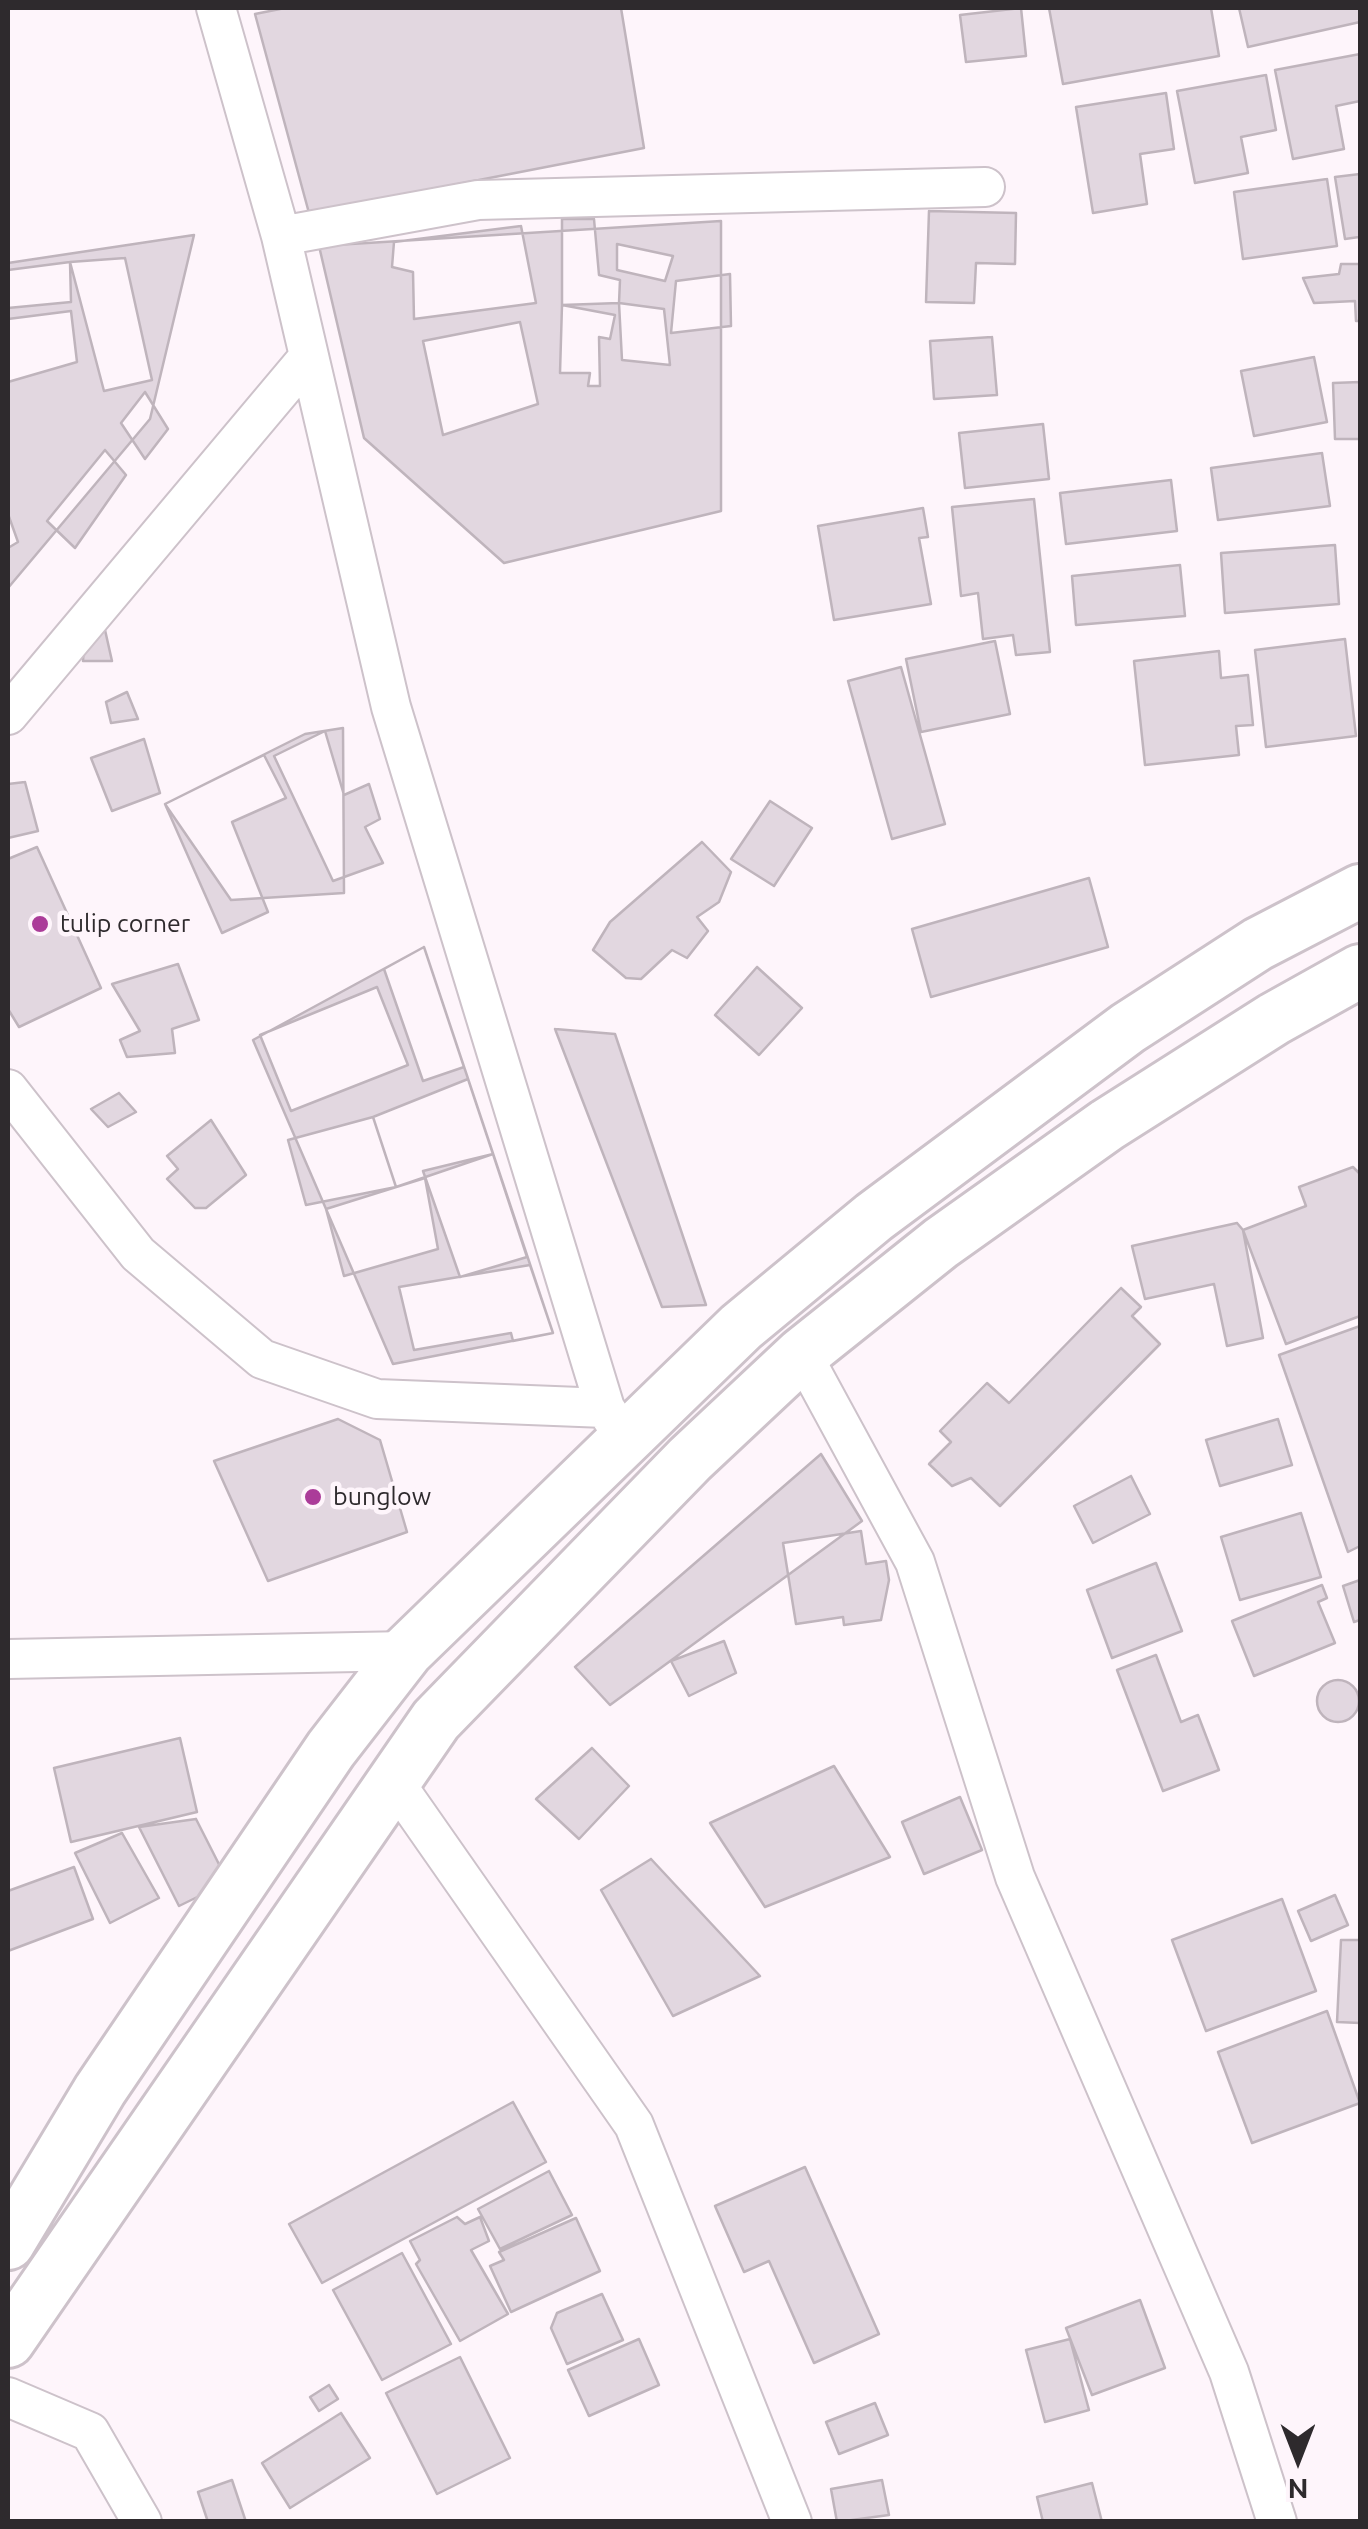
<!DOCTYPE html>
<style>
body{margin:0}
#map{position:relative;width:1368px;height:2529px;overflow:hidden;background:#fef5fb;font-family:Ubuntu,sans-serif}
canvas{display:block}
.frame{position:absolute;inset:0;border:10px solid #2e2a2d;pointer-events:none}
.north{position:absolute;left:1248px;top:2409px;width:100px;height:100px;-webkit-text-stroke:8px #fef5fb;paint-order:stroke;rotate:180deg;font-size:28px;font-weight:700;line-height:40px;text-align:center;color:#2e2a2d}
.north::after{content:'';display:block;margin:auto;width:35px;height:45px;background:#2e2a2d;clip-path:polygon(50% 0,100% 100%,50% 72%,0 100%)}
</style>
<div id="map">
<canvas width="1368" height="2529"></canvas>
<div class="frame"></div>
<div class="north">N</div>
</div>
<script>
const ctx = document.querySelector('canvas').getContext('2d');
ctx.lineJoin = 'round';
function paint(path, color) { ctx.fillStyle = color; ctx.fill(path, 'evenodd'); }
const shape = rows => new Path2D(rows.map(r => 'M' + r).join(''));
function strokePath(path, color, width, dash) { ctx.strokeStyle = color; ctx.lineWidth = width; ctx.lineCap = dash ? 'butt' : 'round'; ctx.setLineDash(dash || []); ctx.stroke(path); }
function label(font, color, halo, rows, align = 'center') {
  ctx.font = font + ' Ubuntu,sans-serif'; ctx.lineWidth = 9; ctx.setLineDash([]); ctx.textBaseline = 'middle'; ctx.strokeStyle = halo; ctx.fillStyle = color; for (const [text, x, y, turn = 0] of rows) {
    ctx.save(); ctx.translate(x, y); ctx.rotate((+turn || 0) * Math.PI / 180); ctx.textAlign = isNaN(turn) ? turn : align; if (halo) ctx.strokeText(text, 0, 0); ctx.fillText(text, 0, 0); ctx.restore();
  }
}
const building = shape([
 [285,8,621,8,644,148,309,213,255,14,285,8],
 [1021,8,1026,56,966,62,960,15,1021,8],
 [1049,8,1211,8,1219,56,1063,84,1049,8],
 [1239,8,1360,8,1360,22,1248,47,1239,8],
 [1360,54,1360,101,1336,106,1344,149,1293,159,1275,70,1360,54],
 [1266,75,1276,130,1241,137,1248,173,1195,183,1177,91,1266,75],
 [1166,93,1174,149,1140,154,1147,204,1093,213,1076,107,1166,93],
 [1360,174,1360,251,1359,237,1345,239,1335,177,1360,174],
 [1327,179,1337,246,1243,259,1234,192,1327,179],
 [929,211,1016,213,1015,264,976,263,974,303,926,302,929,211],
 [562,219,594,219,599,275,620,280,619,303,562,305,562,219],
 [721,221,721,511,504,563,364,438,319,246,721,221],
 [521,226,536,303,414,319,413,272,392,267,394,242,521,226],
 [194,235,150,419,8,588,8,263,194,235],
 [617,244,673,256,665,281,617,270,617,244],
 [125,258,152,380,104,391,70,262,125,258],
 [70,262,71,302,8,308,8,270,70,262],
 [1341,264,1360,264,1360,321,1356,321,1355,301,1314,303,1303,278,1339,274,1341,264],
 [730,274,731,326,671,333,676,281,730,274],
 [619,303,664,309,670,365,622,360,619,303],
 [562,305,615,315,610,339,599,337,600,386,588,386,590,373,560,373,562,305],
 [71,311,77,362,8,382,8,319,71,311],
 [520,322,538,404,443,435,423,341,520,322],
 [992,337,997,395,934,399,930,341,992,337],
 [1314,357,1327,422,1254,436,1241,371,1314,357],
 [1360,382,1360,439,1335,439,1333,383,1360,382],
 [145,392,168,429,145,459,121,423,145,392],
 [1043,424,1049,479,965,488,959,433,1043,424],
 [105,450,126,475,75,548,47,521,105,450],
 [1322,453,1330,506,1218,520,1211,468,1322,453],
 [1171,480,1177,531,1066,544,1060,493,1171,480],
 [1034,499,1050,652,1016,655,1013,635,983,639,978,593,961,596,952,507,1034,499],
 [923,508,928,537,919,538,931,604,834,620,818,526,923,508],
 [8,514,18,542,8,548,8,514],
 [1335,545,1339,604,1225,613,1221,553,1335,545],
 [1180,565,1185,616,1076,625,1072,576,1180,565],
 [85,630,105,630,112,661,83,661,85,630],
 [1345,639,1356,736,1266,747,1255,650,1345,639],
 [995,641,1010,714,921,732,906,659,995,641],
 [1219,651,1221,678,1248,675,1253,725,1236,726,1239,755,1145,765,1134,661,1219,651],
 [901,667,945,824,892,839,848,681,901,667],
 [127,692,138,719,111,723,106,702,127,692],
 [343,728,344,893,231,900,165,804,305,734,343,728],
 [325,731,344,795,369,784,380,819,365,827,383,863,333,881,274,756,325,731],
 [144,739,160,793,112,811,91,758,144,739],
 [264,755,286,798,232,822,268,912,222,933,165,804,264,755],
 [25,782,38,831,8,838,8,784,25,782],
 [770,801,812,828,774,886,731,859,770,801],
 [702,842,731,872,719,902,697,917,708,931,687,958,672,950,641,979,626,978,593,950,610,922,702,842],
 [37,847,101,988,19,1027,8,1009,8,859,37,847],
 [1089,878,1108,947,931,997,912,929,1089,878],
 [424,947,553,1333,393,1364,253,1040,424,947],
 [424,947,464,1067,423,1081,384,969,424,947],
 [178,964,199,1020,172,1029,175,1053,127,1057,120,1040,140,1031,112,984,178,964],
 [757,967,802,1008,759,1055,715,1015,757,967],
 [377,987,408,1065,291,1111,260,1035,377,987],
 [555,1029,615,1034,706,1305,662,1307,555,1029],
 [468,1079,493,1154,396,1187,373,1117,468,1079],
 [119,1093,136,1112,108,1127,91,1109,119,1093],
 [373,1117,396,1187,306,1205,288,1140,373,1117],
 [211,1120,246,1175,206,1208,195,1208,167,1179,178,1169,167,1156,211,1120],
 [493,1154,527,1257,460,1277,423,1171,493,1154],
 [1353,1167,1360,1174,1360,1316,1286,1344,1243,1230,1306,1206,1299,1187,1353,1167],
 [425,1178,438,1249,344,1276,326,1209,425,1178],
 [1237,1223,1243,1230,1263,1338,1227,1346,1214,1284,1145,1299,1132,1246,1237,1223],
 [530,1265,553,1333,513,1341,511,1333,414,1350,399,1287,530,1265],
 [1121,1288,1141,1307,1132,1316,1160,1344,1000,1506,971,1478,952,1486,929,1464,951,1442,940,1431,987,1383,1009,1403,1121,1288],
 [1360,1326,1360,1546,1348,1552,1279,1355,1360,1326],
 [338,1419,380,1440,407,1532,268,1581,214,1461,338,1419],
 [1278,1419,1292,1465,1220,1486,1206,1440,1278,1419],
 [821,1454,862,1521,610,1705,575,1667,821,1454],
 [1131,1476,1150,1514,1093,1543,1074,1506,1131,1476],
 [1301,1513,1321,1577,1240,1600,1221,1537,1301,1513],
 [861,1531,866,1564,886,1561,889,1580,881,1620,844,1625,843,1617,796,1624,783,1543,861,1531],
 [1156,1563,1182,1631,1112,1658,1087,1590,1156,1563],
 [1360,1580,1360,1620,1354,1622,1343,1586,1360,1580],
 [1322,1585,1327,1598,1318,1602,1335,1643,1254,1676,1232,1621,1322,1585],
 [724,1641,736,1673,689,1696,671,1661,724,1641],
 [1156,1655,1181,1722,1198,1715,1219,1770,1163,1791,1117,1670,1156,1655],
 '1317 1701a21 21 0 1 1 42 0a21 21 0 1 1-42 0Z',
 [180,1738,197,1812,71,1842,54,1768,180,1738],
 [592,1748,629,1786,579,1839,536,1799,592,1748],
 [834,1766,890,1857,765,1907,710,1823,834,1766],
 [960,1797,982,1850,924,1874,902,1822,960,1797],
 [196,1819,228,1882,179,1906,139,1827,196,1819],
 [122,1833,159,1898,110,1923,75,1853,122,1833],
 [651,1859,760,1976,673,2016,601,1890,651,1859],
 [74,1867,93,1919,8,1951,8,1891,74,1867],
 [1335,1895,1348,1925,1311,1941,1298,1911,1335,1895],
 [1282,1899,1316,1991,1206,2031,1172,1940,1282,1899],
 [1341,1940,1360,1940,1360,2023,1337,2022,1341,1940],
 [1327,2011,1360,2103,1252,2143,1218,2052,1327,2011],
 [513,2102,546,2162,322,2283,289,2224,513,2102],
 [805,2167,879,2334,814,2363,769,2261,744,2272,715,2206,805,2167],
 [549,2171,572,2215,500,2249,478,2209,549,2171],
 [457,2217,465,2224,480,2217,489,2241,471,2250,508,2314,460,2341,416,2264,420,2260,410,2241,457,2217],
 [576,2218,600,2271,511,2312,490,2266,504,2260,499,2252,576,2218],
 [402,2253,451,2344,382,2380,333,2290,402,2253],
 [602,2294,623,2340,567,2364,551,2328,557,2313,602,2294],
 [1140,2300,1165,2368,1092,2395,1066,2328,1140,2300],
 [639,2339,659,2385,589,2416,568,2370,639,2339],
 [1070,2339,1089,2410,1045,2422,1026,2350,1070,2339],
 [460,2357,510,2458,437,2494,386,2393,460,2357],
 [329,2385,338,2399,319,2411,310,2397,329,2385],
 [875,2403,888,2435,839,2454,826,2422,875,2403],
 [341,2413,370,2458,290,2508,262,2463,341,2413],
 [232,2480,246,2522,208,2522,198,2492,232,2480],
 [882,2480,889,2515,837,2522,831,2489,882,2480],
 [1092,2483,1102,2522,1043,2522,1037,2497,1092,2483]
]);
paint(building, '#e2d7e0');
strokePath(building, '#bfb4bc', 2.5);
const minor = shape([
 [216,8,281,236,391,707,605,1408],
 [281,236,478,200,985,187],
 [8,715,307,359],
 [8,1089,138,1254,262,1359,377,1399,605,1408,618,1428],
 [802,1354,915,1562,1015,1877,1229,2372,1277,2522],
 [8,1659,407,1651],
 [393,1780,634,2125,792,2522],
 [8,2397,90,2432,142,2522]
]);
const secondary = shape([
 [8,2243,100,2090,331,1749,407,1651,741,1327,874,1217,1128,1028,1258,944,1360,891],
 [8,2341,436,1720,690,1459,802,1354,941,1243,1107,1125,1274,1019,1360,971]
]);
strokePath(minor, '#cdc2ca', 42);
strokePath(secondary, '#cdc2ca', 58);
strokePath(minor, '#fff', 38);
strokePath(secondary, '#fff', 52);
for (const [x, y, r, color] of [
 [40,924,10,"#ab3c99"],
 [313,1497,10,"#ab3c99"]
]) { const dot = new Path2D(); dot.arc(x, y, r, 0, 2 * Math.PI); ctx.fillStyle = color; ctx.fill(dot); strokePath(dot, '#fef5fb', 4); }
label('25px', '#2e2a2d', '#fef5fb', [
 ["tulip corner",60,924],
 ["bunglow",333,1497]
], 'left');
</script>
